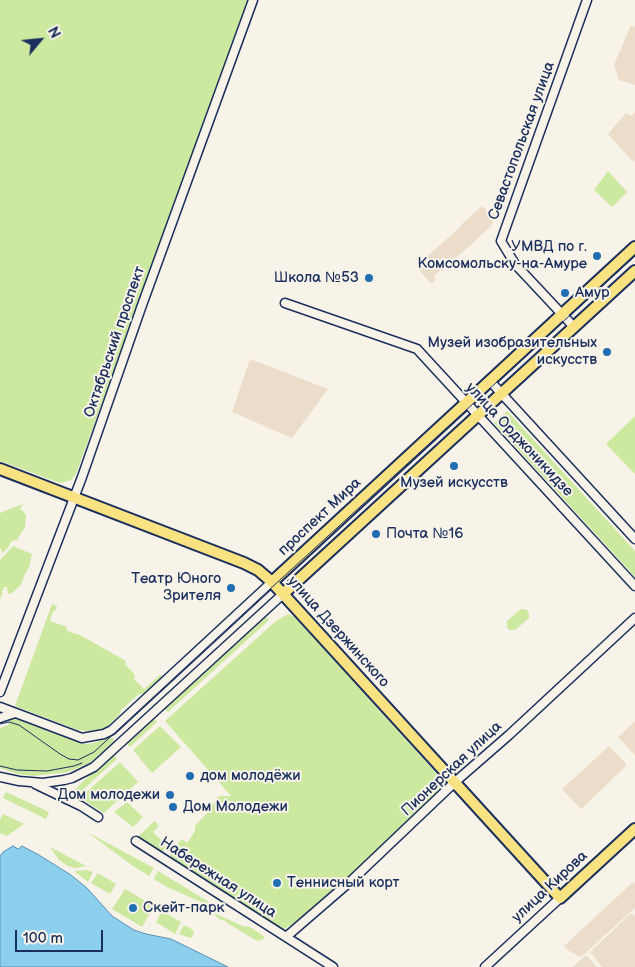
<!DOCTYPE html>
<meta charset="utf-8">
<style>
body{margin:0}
#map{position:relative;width:635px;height:967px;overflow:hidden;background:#f7f3e8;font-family:"Balsamiq Sans",sans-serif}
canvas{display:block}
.north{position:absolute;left:15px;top:15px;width:50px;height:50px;-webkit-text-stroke:4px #f7f3e8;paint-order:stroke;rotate:62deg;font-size:14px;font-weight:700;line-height:20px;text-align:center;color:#1b2f5e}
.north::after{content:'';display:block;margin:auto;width:18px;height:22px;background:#1b2f5e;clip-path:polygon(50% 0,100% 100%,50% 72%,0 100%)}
.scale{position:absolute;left:15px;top:930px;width:88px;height:22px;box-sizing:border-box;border:2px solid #1b2f5e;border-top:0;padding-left:6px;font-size:15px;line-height:18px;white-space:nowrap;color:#1b2f5e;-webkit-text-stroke:4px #f7f3e8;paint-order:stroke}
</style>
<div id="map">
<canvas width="635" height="967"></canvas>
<div class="north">N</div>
<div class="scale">100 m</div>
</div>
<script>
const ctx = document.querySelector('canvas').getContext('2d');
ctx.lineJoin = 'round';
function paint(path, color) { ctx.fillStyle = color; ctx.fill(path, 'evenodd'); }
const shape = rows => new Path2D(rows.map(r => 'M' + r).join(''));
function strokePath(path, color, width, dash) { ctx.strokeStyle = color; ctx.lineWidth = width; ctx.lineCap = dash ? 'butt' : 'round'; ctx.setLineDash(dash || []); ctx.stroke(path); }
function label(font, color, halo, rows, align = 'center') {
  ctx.font = font + ' "Balsamiq Sans",sans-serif'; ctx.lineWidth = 4; ctx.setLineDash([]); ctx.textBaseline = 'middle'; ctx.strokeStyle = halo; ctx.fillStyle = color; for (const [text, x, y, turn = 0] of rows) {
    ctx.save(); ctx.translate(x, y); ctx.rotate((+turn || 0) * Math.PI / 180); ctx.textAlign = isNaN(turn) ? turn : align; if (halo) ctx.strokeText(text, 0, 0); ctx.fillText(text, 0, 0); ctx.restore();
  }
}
paint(shape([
 [631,25,635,27,635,85,619,80,614,65],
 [635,112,635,160,633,162,608,134,626,113,631,116],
 [482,206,487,211,491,211,496,215,491,226,474,242,434,276,436,280,431,284,416,266,457,230,463,223],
 [250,359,328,389,292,438,232,412],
 [635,721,635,755,618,737],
 [609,746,627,765,581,809,562,789],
 [633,882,635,884,635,908,581,957,569,951,564,946],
 [631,913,635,916,635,967,602,967,590,952],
 [586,955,597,967,572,967,582,959]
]), '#ecddca');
paint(shape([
 [0,0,248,0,76,474,71,480,60,483,0,461],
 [608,171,627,192,612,207,594,190],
 [507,411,635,551,635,577,494,423],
 [635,416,635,474,606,444],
 [23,504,20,510,23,511,26,515,25,527,17,540,12,541,7,549,2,553,0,547,0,513],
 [13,546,32,554,29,567,24,576,21,585,12,593,8,594,7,587,4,587,0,600,0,560],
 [52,604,57,606,55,611,53,611,50,621,67,627,67,631,80,635,126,661,125,664,135,675,134,679,144,689,160,675,163,677,144,694,139,694,121,710,120,714,106,728,98,731,86,731,78,730,15,706],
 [521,609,527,610,529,614,529,618,515,630,509,630,507,627,507,621],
 [288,614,295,617,436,773,442,780,443,784,442,788,437,795,345,880,294,923,284,929,273,924,177,863,171,858,170,853,182,839,187,843,195,831,195,826,207,813,217,798,219,796,231,796,165,721,276,621],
 [265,616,269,620,168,712,164,708],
 [11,717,81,743,87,744,94,743,109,737,113,738,114,742,91,762,69,772,33,776,18,774,0,768,0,728,8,725],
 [153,718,157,722,130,747,126,743],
 [160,726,181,747,152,773,133,750],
 [113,754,117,759,77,795,73,791],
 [120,762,138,782,104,813,80,798],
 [6,792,49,812,46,819,3,798],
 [127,802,143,817,133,827,114,812],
 [3,814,24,824,7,836,0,833,0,820],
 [155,821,159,826,153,832,168,847,162,852,160,852,137,837],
 [87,832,154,868,149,876,133,866],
 [50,847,86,866,87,866,75,868,68,866,59,860],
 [86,870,93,872,88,882,75,872,76,871],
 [158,871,227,913,169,888,155,880,154,878],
 [98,873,116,884,110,894,91,883],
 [125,889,154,906,142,927,112,909],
 [203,908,245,927,246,926,250,927,265,937,262,940,257,941,227,923,227,922,223,920,222,921,212,913],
 [162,911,181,922,175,934,156,922],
 [184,925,193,930,194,933,192,937,190,938,179,934]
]), '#cde89f');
const water = shape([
 [13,846,18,849,22,846,39,855,71,875,87,888,112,916,134,930,146,934,171,939,228,967,0,967,0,856,3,852,13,846]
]);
paint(water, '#8bcfec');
strokePath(water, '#5e8fb3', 1);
const minor = shape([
 [285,303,417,349,635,586],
 [574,327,515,264,501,241,587,0],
 [490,381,635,539],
 [0,692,82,477,141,308,253,0],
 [0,707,82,738,104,734,112,730,272,582],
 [0,718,15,713],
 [0,777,19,781,43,783,64,780,72,778,94,767,283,594],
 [35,784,81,806,98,817],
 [136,841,333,967],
 [286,937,352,880,455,782,509,735,635,618],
 [485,967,560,898]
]);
const major = shape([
 [0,469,244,563,258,570,272,582,283,594,560,898,635,829],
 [272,582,635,247],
 [283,594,635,271]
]);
strokePath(minor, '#1b2f5e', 11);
strokePath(major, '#1b2f5e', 14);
strokePath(minor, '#f7f3e8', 8);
strokePath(major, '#f8e281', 10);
strokePath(shape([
 [0,724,9,722,19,725,60,754,69,759,78,760,94,752,270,589,635,256],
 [0,766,17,770,47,771,74,766,82,763]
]), '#1b2f5e', 1);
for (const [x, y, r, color] of [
 [597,256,5,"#1f6fb2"],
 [369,278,5,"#1f6fb2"],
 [565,293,5,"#1f6fb2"],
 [607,352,5,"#1f6fb2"],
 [454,466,5,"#1f6fb2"],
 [376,534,5,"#1f6fb2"],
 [231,588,5,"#1f6fb2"],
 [190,776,5,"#1f6fb2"],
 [170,795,5,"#1f6fb2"],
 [173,807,5,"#1f6fb2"],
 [277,883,5,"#1f6fb2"],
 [133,908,5,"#1f6fb2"]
]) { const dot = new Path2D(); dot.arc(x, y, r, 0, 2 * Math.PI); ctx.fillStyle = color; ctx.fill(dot); strokePath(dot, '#f7f3e8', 2); }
label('15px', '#1b2f5e', '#f7f3e8', [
 ["Севастопольская улица",522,141,-70],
 ["Октябрьский проспект",115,342,-71],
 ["улица Орджоникидзе",519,440,47],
 ["проспект Мира",320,517,-43],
 ["улица Дзержинского",338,632,48],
 ["Пионерская улица",452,769,-43],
 ["Набережная улица",218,878,33],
 ["улица Кирова",550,887,-43]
]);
label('15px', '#1b2f5e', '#f7f3e8', [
 ["УМВД по г.",587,247,"right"],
 ["Комсомольску-на-Амуре",587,264,"right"],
 ["Школа №53",359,278,"right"],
 ["Амур",575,293],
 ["Музей изобразительных",597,343,"right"],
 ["искусств",597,360,"right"],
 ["Музей искусств",454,483,"center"],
 ["Почта №16",386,534],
 ["Театр Юного",221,579,"right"],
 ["Зрителя",221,596,"right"],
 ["дом молодёжи",200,776],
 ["Дом молодежи",160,795,"right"],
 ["Дом Молодежи",183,807],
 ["Теннисный корт",287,883],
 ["Скейт-парк",143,908]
], 'left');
</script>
